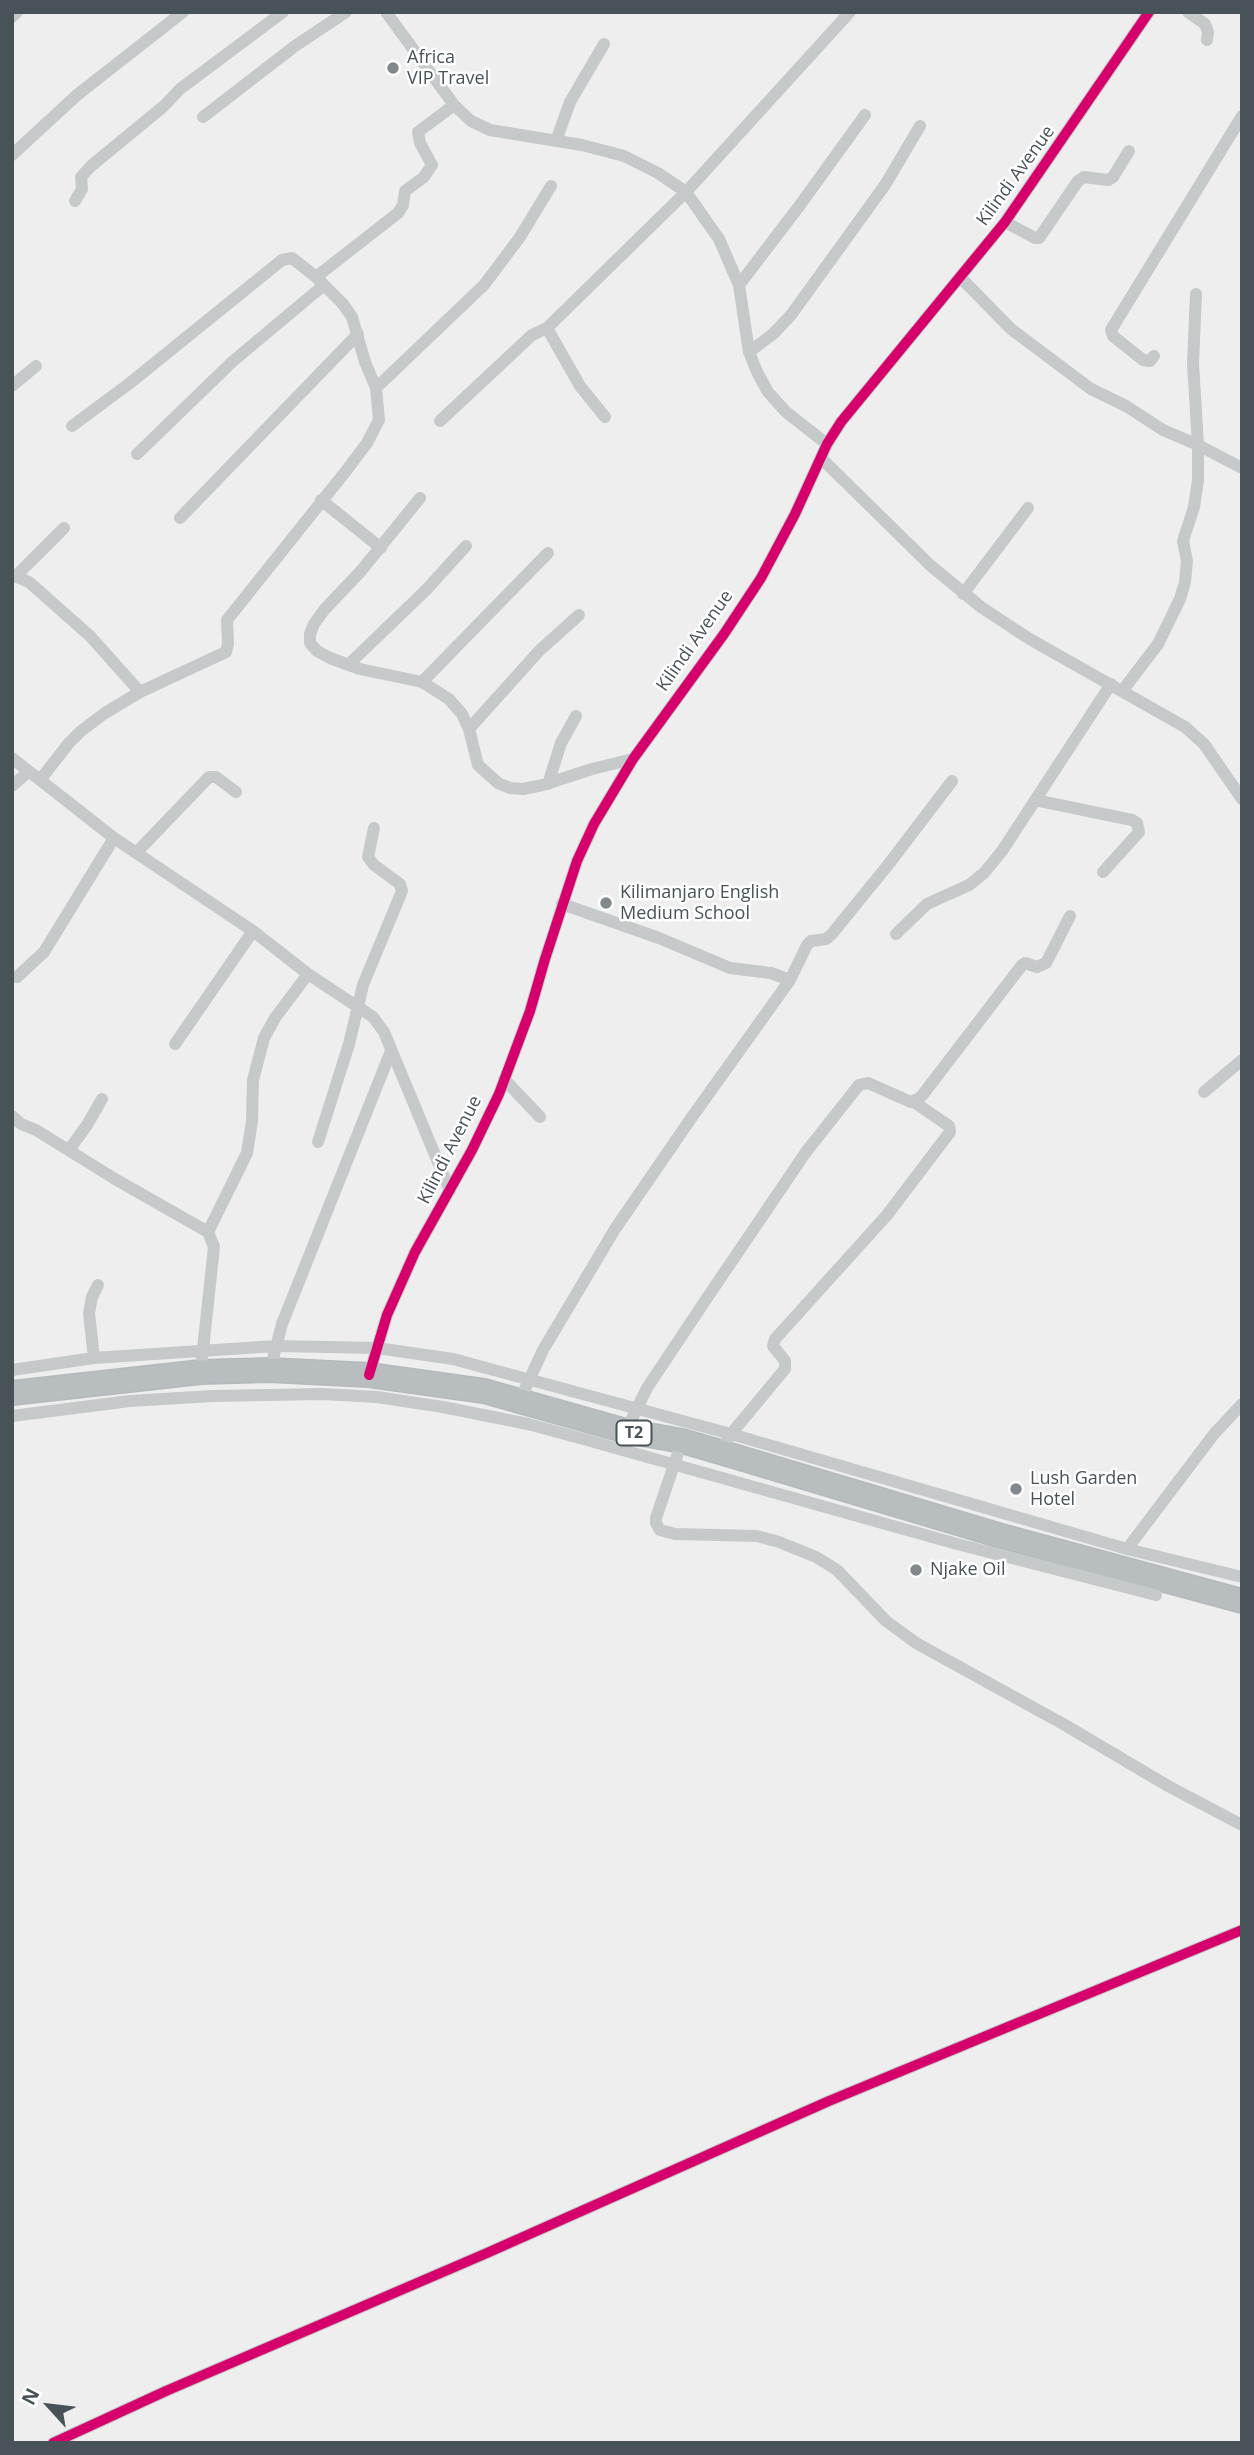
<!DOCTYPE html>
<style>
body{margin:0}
#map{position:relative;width:1254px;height:2455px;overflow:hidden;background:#eee;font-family:"Open Sans",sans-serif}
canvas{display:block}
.frame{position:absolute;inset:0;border:14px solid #475358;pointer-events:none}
.north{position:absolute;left:14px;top:2371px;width:70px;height:70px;-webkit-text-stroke:5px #fff;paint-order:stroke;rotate:297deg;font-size:19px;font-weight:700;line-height:28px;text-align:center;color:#475358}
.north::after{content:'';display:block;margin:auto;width:24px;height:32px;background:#475358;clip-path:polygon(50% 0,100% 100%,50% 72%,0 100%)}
</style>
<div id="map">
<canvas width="1254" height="2455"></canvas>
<div class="frame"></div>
<div class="north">N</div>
</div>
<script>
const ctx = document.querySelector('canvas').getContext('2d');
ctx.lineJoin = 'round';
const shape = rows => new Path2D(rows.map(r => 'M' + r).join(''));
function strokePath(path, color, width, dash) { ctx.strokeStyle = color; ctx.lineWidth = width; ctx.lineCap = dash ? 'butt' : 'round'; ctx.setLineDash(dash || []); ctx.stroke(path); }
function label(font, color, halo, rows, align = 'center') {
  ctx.font = font + ' "Open Sans",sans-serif'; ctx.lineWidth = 5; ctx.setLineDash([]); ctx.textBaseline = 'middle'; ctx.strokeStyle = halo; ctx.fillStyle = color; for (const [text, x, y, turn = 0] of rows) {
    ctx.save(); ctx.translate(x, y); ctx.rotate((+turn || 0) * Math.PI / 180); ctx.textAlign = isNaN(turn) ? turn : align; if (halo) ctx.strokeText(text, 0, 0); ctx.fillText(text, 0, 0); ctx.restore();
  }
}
const highway = shape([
 [12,1393,201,1372,270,1370,369,1375,484,1391,626,1431,682,1441,720,1452,998,1535,1242,1601]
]);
strokePath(highway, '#b4b9bc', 26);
strokePath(shape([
 [386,12,454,105,471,121,490,130,582,145,624,156,658,173,686,192,719,239,739,285,749,352,758,374,768,392,786,412,827,444],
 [1188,12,1205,24,1208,32,1207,40],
 [12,17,17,12],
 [203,117,295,46,346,12],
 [556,141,570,102,604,44],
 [12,155,77,95,183,12],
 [75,201,82,189,81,177,91,166,164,106,180,89,283,12],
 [1005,222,1035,238,1039,238,1078,181,1084,177,1108,180,1113,177,1129,151],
 [316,277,398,213,403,205,405,191,424,177,432,165,420,143,418,132,454,105],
 [961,278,1011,329,1091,389,1126,406,1163,430,1198,445,1242,468],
 [739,285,800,205,865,115],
 [547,328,580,386,605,417],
 [749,352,773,334,791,315,885,185,920,126],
 [1154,356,1150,361,1143,360,1113,336,1111,330,1242,116],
 [12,386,36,366],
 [376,388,484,285,520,237,551,186],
 [440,421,532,335,547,328,686,192,850,12],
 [137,454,232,362,324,285],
 [822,459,931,566,981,607,1028,638,1185,727,1204,744,1242,799],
 [420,498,361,571,324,610,314,624,310,634,310,643,317,651,330,658,360,669,422,682,449,699,462,714,469,729,478,765,498,783,510,788,523,789,543,785,592,769,633,759],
 [321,500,381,548],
 [180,518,358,334],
 [12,575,29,582,90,636,140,692],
 [17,575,64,528],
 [963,594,1028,508],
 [348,665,426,590,466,546],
 [422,682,548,553],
 [1123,690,1158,644,1180,599,1185,582,1187,561,1183,541,1194,507,1198,480,1198,445,1193,363,1196,294],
 [469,729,539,651,579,615],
 [12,758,114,838,253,931,308,974,373,1017,384,1032,450,1191],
 [40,780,69,743,81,731,105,713,140,692,226,652,228,644,227,620,346,471,367,443,379,420,376,388,365,362,352,317,343,304,316,277,292,258,282,260,130,383,72,426],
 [548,784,561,743,576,716],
 [12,786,28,772],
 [1035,800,1132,820,1137,823,1139,832,1103,872],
 [137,852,209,777,216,777,236,792],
 [562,904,659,938,730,968,771,973,790,980],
 [896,934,927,904,969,885,984,873,1002,851,1111,684],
 [17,977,44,952,114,838],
 [175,1044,253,931],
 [504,1079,540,1117],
 [1204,1092,1242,1060],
 [12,1116,21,1124,36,1130,115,1179,208,1232,214,1247,202,1358],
 [318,1142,349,1044,363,985,402,891,400,884,374,865,368,857,374,828],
 [69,1150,87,1125,102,1099],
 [208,1232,247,1153,252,1121,253,1080,264,1038,275,1018,308,974],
 [94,1358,89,1313,92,1297,98,1285],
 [12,1370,94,1358,276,1346,377,1348,453,1359,731,1434,1127,1549,1242,1577],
 [270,1370,282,1324,391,1051],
 [369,1375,387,1315,415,1252,472,1150,499,1094,530,1011,545,959,577,861,594,824,633,759,724,634,761,578,795,514,827,444,841,422,1005,222,1149,12],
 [520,1400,543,1350,615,1229,692,1117,790,980,807,945,811,941,826,939,831,935,888,865,952,781],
 [12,1416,130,1401,212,1396,323,1394,377,1397,443,1407,528,1424,587,1440,957,1544,1156,1595],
 [626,1431,647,1388,709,1295,806,1152,859,1085,868,1083,911,1102,921,1097,1022,965,1025,963,1037,967,1046,963,1070,916],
 [682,1441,656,1518,656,1523,660,1530,675,1534,757,1536,779,1542,816,1557,837,1570,886,1621,916,1643,1065,1725,1168,1786,1242,1825],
 [720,1452,731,1434,785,1369,785,1361,773,1346,775,1339,887,1215,950,1132,949,1126,914,1102],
 [1127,1549,1214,1434,1242,1404],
 [53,2443,166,2391,487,2253,829,2101,1242,1930]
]), '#c6c9c9', 12);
strokePath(highway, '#b8bec0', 23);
strokePath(shape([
 [369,1375,387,1315,415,1252,472,1150,499,1094,530,1011,545,959,577,861,594,824,633,759,724,634,761,578,795,514,827,444,841,422,1005,222,1149,12],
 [53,2443,166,2391,487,2253,829,2101,1242,1930]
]), '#d6006c', 10);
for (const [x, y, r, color] of [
 [393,68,7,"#81898c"],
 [606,903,7,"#81898c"],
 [1016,1489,7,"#81898c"],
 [916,1570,7,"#81898c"]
]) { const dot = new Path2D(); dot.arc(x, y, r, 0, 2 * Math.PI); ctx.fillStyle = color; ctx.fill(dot); strokePath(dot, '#fff', 2.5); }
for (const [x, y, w] of [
 [634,1433,35]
]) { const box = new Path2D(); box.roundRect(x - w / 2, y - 12.5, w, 25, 5); ctx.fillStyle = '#fff'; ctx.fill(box); strokePath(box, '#475358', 2); }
label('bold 16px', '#475358', null, [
 ["T2",634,1433]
]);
label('18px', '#475358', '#fff', [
 ["Africa",407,58],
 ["VIP Travel",407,79],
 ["Kilimanjaro English",620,893],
 ["Medium School",620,914],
 ["Lush Garden",1030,1479],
 ["Hotel",1030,1500],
 ["Njake Oil",930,1570]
], 'left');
label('18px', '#475358', '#fff', [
 ["Kilindi Avenue",1016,176,-54],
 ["Kilindi Avenue",695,641,-55],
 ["Kilindi Avenue",450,1150,-63]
]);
</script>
